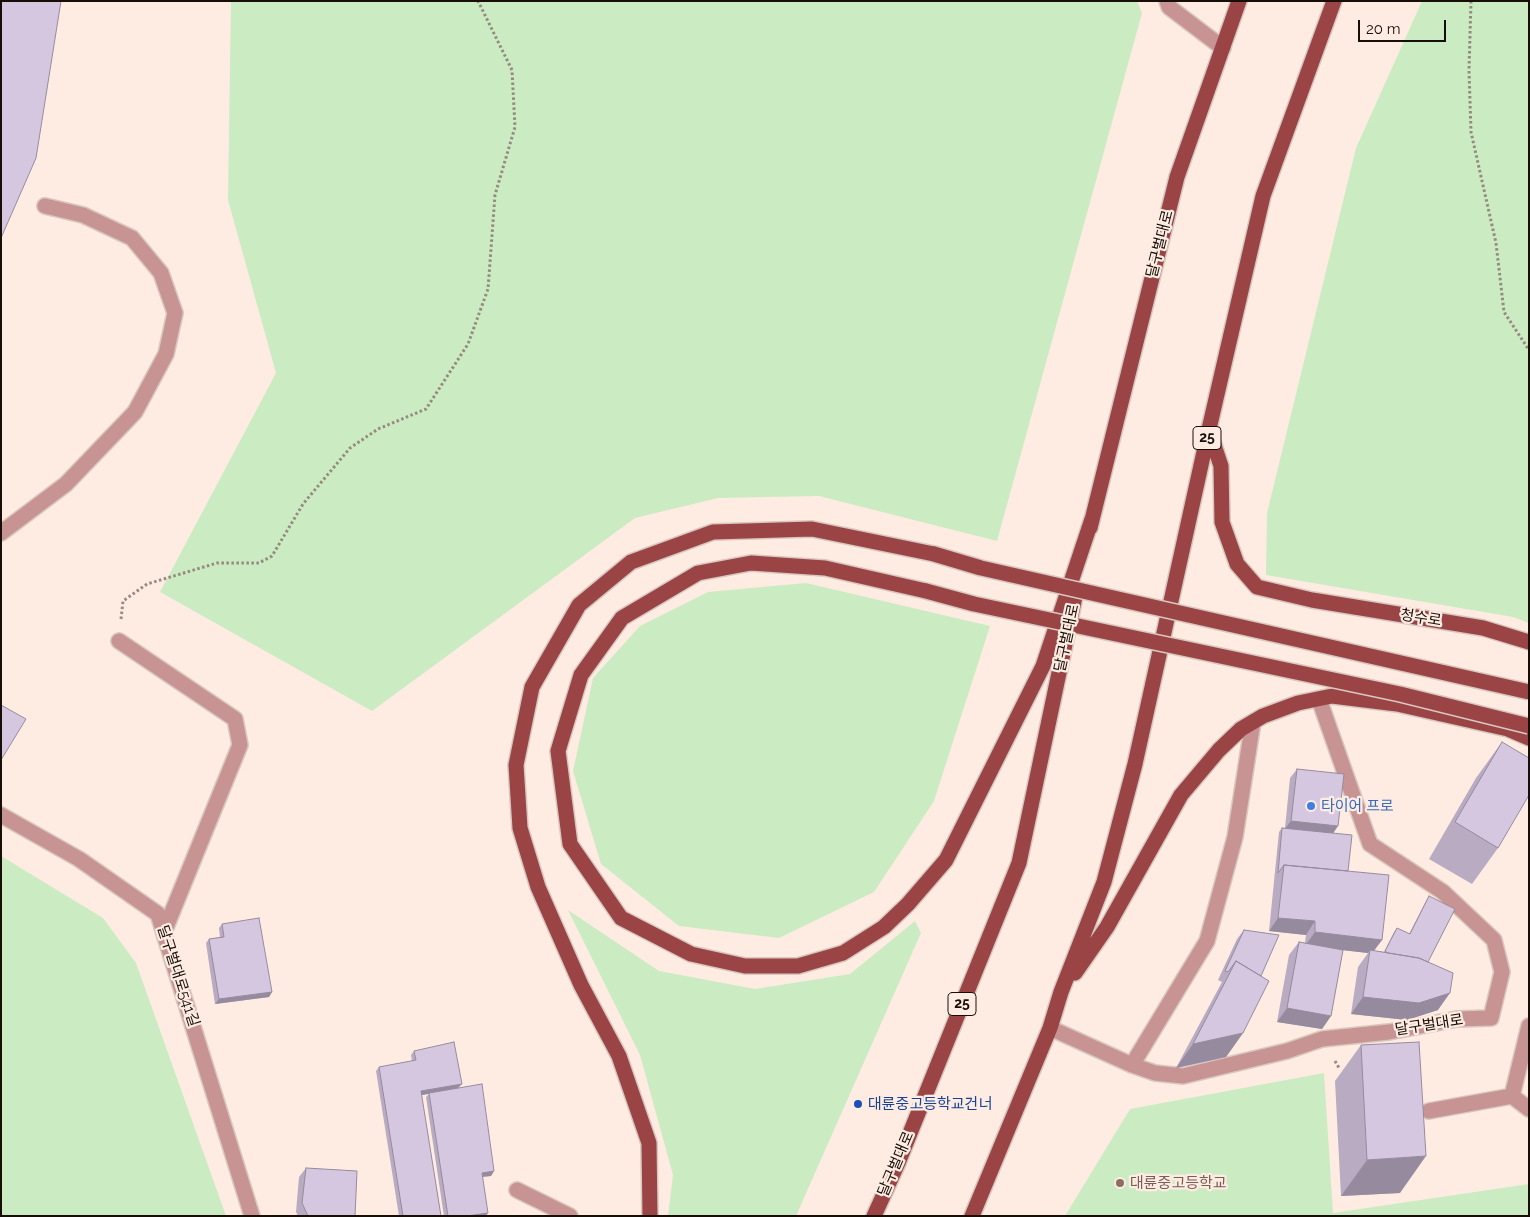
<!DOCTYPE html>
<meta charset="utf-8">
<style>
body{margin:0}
#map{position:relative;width:1530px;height:1217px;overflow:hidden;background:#feece2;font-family:Raleway,sans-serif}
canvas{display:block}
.frame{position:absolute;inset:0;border:2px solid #170e08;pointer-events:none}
.scale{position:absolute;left:1358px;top:20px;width:88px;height:22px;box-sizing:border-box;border:2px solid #170e08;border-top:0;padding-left:6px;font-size:15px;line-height:18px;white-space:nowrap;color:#170e08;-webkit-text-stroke:4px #feece2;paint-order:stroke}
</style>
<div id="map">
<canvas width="1530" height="1217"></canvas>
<div class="frame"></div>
<div class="scale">20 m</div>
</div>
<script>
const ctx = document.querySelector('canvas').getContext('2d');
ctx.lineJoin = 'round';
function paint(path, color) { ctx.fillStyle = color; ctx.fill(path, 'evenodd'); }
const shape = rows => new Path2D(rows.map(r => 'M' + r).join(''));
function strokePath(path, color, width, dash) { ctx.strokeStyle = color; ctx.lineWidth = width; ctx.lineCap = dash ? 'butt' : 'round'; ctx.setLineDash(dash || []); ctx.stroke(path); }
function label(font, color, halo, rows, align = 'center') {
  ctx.font = font + ' Raleway,"Noto Sans KR",sans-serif'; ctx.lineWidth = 4.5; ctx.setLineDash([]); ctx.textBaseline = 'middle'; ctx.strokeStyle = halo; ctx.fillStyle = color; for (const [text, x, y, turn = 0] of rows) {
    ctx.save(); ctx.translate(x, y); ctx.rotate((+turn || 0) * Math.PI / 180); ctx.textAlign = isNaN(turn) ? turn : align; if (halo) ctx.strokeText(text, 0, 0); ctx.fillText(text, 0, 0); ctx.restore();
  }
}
paint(shape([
 [231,1,1137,1,1142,13,997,541,819,496,718,498,635,518,372,711,160,592,276,373,228,200],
 [1422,1,1529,1,1529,623,1513,617,1266,575,1267,513,1356,148],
 [806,583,990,626,934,801,874,892,779,938,679,926,601,864,573,771,593,678,640,626,708,592],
 [1,856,103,918,136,963,226,1216,1,1216],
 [568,910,659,971,755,989,850,974,915,921,921,933,796,1216,668,1216,673,1175,640,1055],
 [1324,1073,1333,1213,1529,1184,1529,1216,1065,1216,1130,1109]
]), '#cbebc2');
const minor = shape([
 [1167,1,1169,7,1223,48],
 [1,533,66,484,135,412,166,354,175,313,161,273,132,238,83,215,45,206],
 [119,641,235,719,240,745,164,932],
 [1,815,79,859,158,914,252,1216],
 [1050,1028,1132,1065,1155,1073,1183,1076,1287,1051,1322,1039,1389,1032,1457,1019,1491,1018,1502,972,1494,940,1443,892,1370,844,1319,699],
 [1132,1065,1207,941,1235,837,1253,722],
 [1512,1096,1529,1109],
 [1429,1111,1512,1096,1529,1026],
 [517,1190,570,1216]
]);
const major = shape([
 [1209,430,1221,466,1222,522,1237,564,1257,587,1312,600,1483,628,1529,642],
 [1090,528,1177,177,1239,1],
 [926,591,825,568,751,563,698,573,622,618,581,675,558,751,570,844,621,918,691,954,745,966,798,966,843,953,884,927,908,904,946,860,1043,666,1092,519],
 [1075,973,1107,927,1181,795,1219,750,1241,729,1263,716,1298,703,1332,696,1397,704,1508,729,1529,738],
 [650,1216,649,1143,619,1056,581,985,538,887,520,828,516,765,532,687,579,605,631,562,713,532,812,529,934,554],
 [874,1216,898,1163,1019,863,1076,592],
 [972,1216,1050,1028,1061,992,1104,882,1135,764,1209,429,1263,196,1334,1]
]);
strokePath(minor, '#d9c8bf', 18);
strokePath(major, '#d9c8bf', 18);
strokePath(shape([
 [1471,1,1469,70,1471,132,1496,243,1504,312,1529,350],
 [121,619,123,601,147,584,217,563,259,563,272,556,303,504,350,448,378,429,426,409,468,344,488,289,495,195,515,127,512,70,478,1],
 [1335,1061,1339,1068]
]), '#978980', 3, [2.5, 2.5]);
strokePath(minor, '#c79493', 15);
strokePath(major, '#9a4446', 15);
const majorBridge = shape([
 [934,554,981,568,1529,692],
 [926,591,974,604,1400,694,1529,726]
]);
strokePath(majorBridge, '#d9c8bf', 18, []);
strokePath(majorBridge, '#9a4446', 15);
paint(shape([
 [1502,742,1498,848,1472,884,1429,859,1476,778],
 [1297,769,1334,833,1348,871,1382,940,1374,951,1384,952,1394,932,1397,928,1409,934,1426,901,1429,896,1428,962,1438,1010,1407,1020,1351,1014,1358,967,1368,953,1343,950,1331,1016,1322,1029,1277,1022,1289,955,1299,942,1305,943,1306,935,1269,931,1279,832,1282,828,1285,828,1290,778],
 [222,924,272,992,269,997,215,1004,206,943,209,939,220,937,219,928],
 [1244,930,1261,976,1243,1033,1226,1057,1176,1068,1222,982,1218,980,1237,939],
 [1361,1045,1400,1193,1341,1196,1335,1081],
 [414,1051,459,1088,494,1171,491,1176,482,1177,486,1216,444,1216,426,1097,429,1094,421,1095,441,1216,399,1216,376,1071,379,1067,412,1061,411,1055],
 [306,1168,355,1216,298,1216,296,1212,299,1177]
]), '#b8abc2');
paint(shape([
 [1291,821,1338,826,1332,835,1284,830],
 [1278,918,1315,921,1306,935,1269,931],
 [1315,932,1382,940,1372,953,1370,950,1368,953,1305,946],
 [272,992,269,997,215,1004,219,999],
 [1450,993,1438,1010,1407,1020,1351,1014,1363,997],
 [1287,1008,1331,1016,1322,1029,1277,1022],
 [1243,1033,1226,1057,1176,1068,1193,1044],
 [462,1084,458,1088,417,1096,421,1091],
 [1426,1156,1400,1193,1341,1196,1367,1160],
 [494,1171,491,1176,479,1177,482,1173],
 [488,1213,486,1216,467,1216]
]), '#968b9e');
const building = shape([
 [1,1,61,1,36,158,1,238,1,1],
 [1,705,26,719,1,760,1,705],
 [1502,742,1529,758,1529,795,1498,848,1455,822,1502,742],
 [1297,769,1344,774,1338,826,1291,821,1297,769],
 [1282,828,1352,835,1348,871,1284,865,1278,873,1282,828],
 [1284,865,1389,875,1382,940,1315,932,1315,921,1278,918,1284,865],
 [1429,896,1455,909,1428,962,1419,958,1388,953,1385,951,1397,928,1410,934,1429,896],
 [259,918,272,992,219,999,209,939,224,937,222,924,259,918],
 [1244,930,1279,935,1261,976,1236,961,1228,972,1225,971,1244,930],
 [1299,942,1343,950,1331,1016,1287,1008,1299,942],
 [1370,950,1419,958,1453,973,1450,993,1419,1003,1363,997,1370,950],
 [1236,961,1269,981,1243,1033,1193,1044,1236,961],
 [454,1042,462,1084,421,1091,441,1216,403,1216,379,1067,416,1060,414,1051,454,1042],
 [1419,1042,1426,1156,1367,1160,1361,1045,1419,1042],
 [482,1084,494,1171,482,1173,488,1213,467,1216,448,1216,429,1093,482,1084],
 [306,1168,357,1171,355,1216,308,1216,302,1203,306,1168]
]);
paint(building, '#d6c7e1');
strokePath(building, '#968b9e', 1);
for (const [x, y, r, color] of [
 [1311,806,5,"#3f7fe0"],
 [858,1104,5,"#1a4fb4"],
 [1120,1183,5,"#8d6e63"]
]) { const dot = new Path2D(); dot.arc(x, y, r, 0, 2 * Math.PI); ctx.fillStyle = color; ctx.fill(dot); strokePath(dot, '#feece2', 2); }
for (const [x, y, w] of [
 [1207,438,28],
 [962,1004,28]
]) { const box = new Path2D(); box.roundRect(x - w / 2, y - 11.5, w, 23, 4); ctx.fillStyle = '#feece2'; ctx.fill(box); strokePath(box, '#170e08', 1); }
label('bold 14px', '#170e08', null, [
 ["25",1207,438],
 ["25",962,1004]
]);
label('15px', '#170e08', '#feece2', [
 ["달구벌대로",1160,244,-76],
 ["청수로",1421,618,9],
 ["달구벌대로",1067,638,-78],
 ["달구벌대로541길",178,976,72],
 ["달구벌대로",1429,1025,-9],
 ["달구벌대로",896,1164,-67]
]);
label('15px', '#366cbe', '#feece2', [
 ["타이어 프로",1321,806]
], 'left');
label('15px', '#164399', '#feece2', [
 ["대륜중고등학교건너",868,1104]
], 'left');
label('15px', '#785e54', '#feece2', [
 ["대륜중고등학교",1130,1183]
], 'left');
</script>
